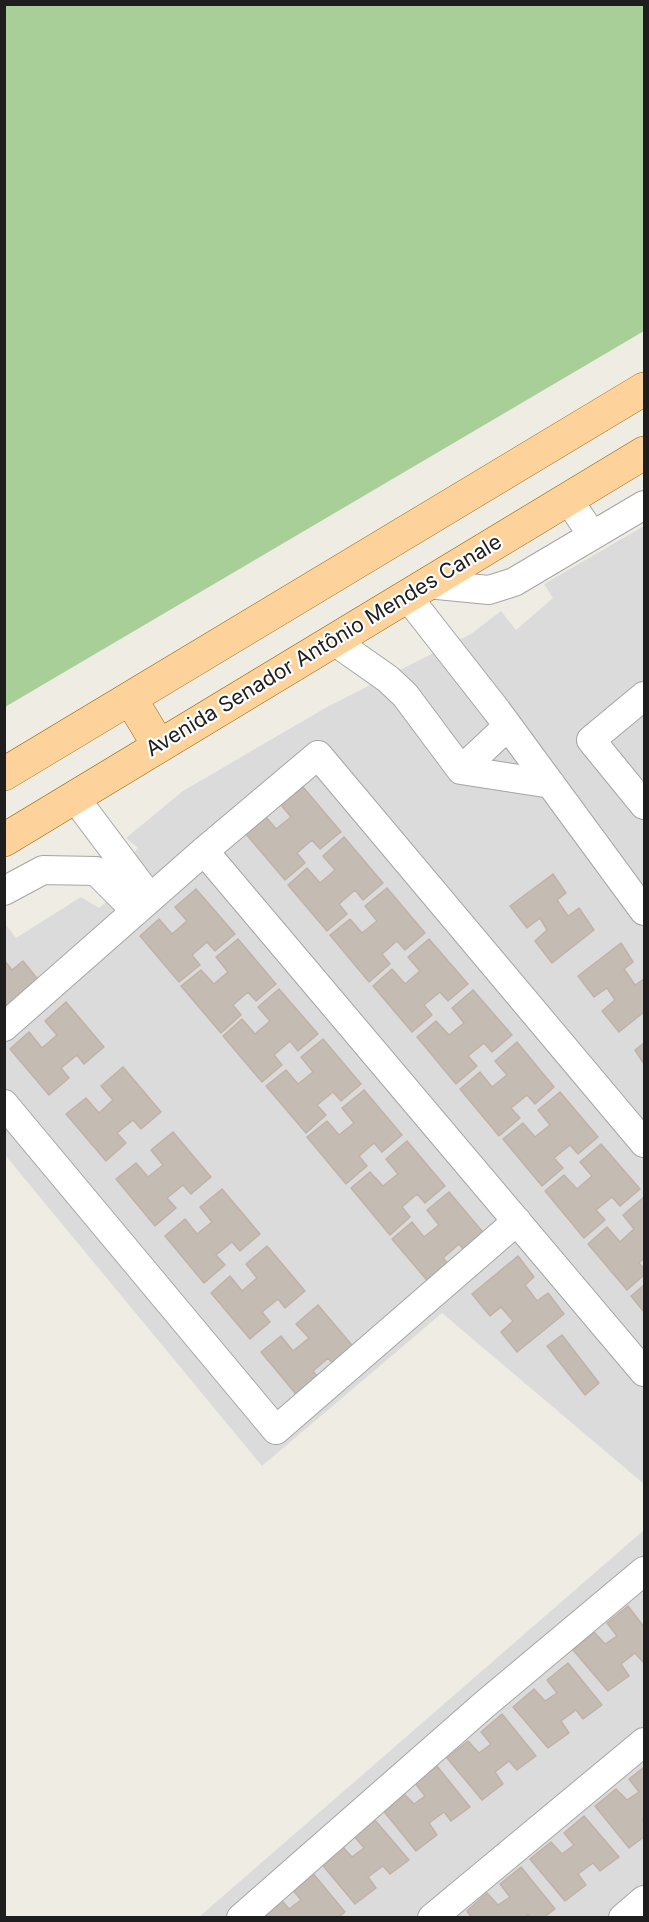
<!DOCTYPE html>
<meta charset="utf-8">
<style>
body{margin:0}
#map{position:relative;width:649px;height:1922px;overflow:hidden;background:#efece4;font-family:Inter,sans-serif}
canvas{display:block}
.frame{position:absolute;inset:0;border:6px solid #1e1e1e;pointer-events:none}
</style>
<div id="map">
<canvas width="649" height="1922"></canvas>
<div class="frame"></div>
</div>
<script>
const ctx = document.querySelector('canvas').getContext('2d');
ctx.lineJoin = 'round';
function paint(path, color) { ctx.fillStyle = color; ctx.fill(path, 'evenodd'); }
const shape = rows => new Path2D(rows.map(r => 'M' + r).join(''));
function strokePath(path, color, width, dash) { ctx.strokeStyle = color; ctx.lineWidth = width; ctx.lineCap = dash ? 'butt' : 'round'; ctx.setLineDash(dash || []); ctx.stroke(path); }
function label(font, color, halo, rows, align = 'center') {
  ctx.font = font + ' Inter,sans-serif'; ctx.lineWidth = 4.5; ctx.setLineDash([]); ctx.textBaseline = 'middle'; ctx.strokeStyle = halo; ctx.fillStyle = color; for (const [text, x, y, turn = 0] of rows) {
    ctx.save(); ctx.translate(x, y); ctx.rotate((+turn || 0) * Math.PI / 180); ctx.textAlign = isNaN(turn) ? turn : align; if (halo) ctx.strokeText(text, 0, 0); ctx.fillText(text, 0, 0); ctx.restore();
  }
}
paint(shape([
 [644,526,644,1484,442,1313,262,1466,5,1155,4,922,16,938,81,897,99,908,134,878,131,856,138,848,126,838,183,791,327,707,471,634,501,611,516,630,553,598,544,584],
 [644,1530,644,1917,199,1917]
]), '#dcdbdb');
paint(shape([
 [4,5,644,5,644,331,5,707]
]), '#a9cf98');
const building = shape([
 [303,787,341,832,320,849,312,840,297,853,305,863,285,880,246,834,266,817,276,829,291,817,281,805,303,787],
 [344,837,383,883,363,900,355,890,339,904,347,914,327,931,288,885,307,868,320,883,335,870,323,856,344,837],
 [553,874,566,893,557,900,568,916,579,908,594,930,552,963,535,941,547,930,540,918,527,928,510,906,553,874],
 [387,888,425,933,405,950,397,941,382,954,390,964,369,982,330,935,350,919,362,933,377,921,365,906,387,888],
 [196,889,235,934,215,951,207,942,192,955,200,965,179,982,140,936,159,919,172,934,187,921,175,907,196,889],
 [238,939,276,984,256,1001,248,992,233,1005,241,1015,221,1033,181,986,201,970,214,984,228,972,216,957,238,939],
 [429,939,468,984,448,1001,440,992,424,1005,432,1015,412,1032,373,986,392,969,405,984,420,971,408,957,429,939],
 [621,943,633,962,624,969,635,985,644,979,644,1012,619,1032,602,1011,615,1000,607,988,594,997,578,976,621,943],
 [4,960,12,970,23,961,40,982,4,1011,4,960],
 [279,989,318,1034,298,1051,290,1041,274,1055,282,1065,262,1082,223,1036,242,1019,255,1034,270,1021,258,1007,279,989],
 [473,990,512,1035,492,1052,484,1043,468,1056,477,1066,456,1084,417,1037,436,1021,449,1035,464,1023,452,1008,473,990],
 [66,1002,104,1047,84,1064,77,1055,61,1068,69,1078,49,1095,10,1049,29,1032,42,1048,57,1035,45,1021,66,1002],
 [323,1039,361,1084,341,1101,333,1092,317,1105,326,1115,306,1133,266,1086,286,1070,298,1084,313,1072,301,1057,323,1039],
 [517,1042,554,1087,535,1104,527,1095,511,1108,520,1118,499,1136,460,1089,480,1072,492,1087,507,1075,495,1061,517,1042],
 [644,1043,644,1064,635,1050,644,1043],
 [123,1067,161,1112,141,1129,133,1120,117,1133,126,1143,106,1161,66,1114,86,1098,99,1113,113,1100,101,1086,123,1067],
 [364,1090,402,1135,382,1152,374,1143,359,1156,367,1166,346,1184,307,1137,327,1121,339,1135,354,1123,342,1108,364,1090],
 [560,1092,598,1137,578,1154,570,1145,554,1158,563,1168,542,1186,503,1139,523,1123,535,1137,550,1125,538,1110,560,1092],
 [173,1132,211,1177,191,1194,183,1185,167,1198,176,1208,155,1226,116,1179,136,1163,148,1177,163,1165,151,1150,173,1132],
 [407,1141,445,1186,425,1203,417,1194,402,1207,410,1217,390,1235,351,1188,370,1172,383,1186,398,1174,386,1159,407,1141],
 [601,1144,640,1189,620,1206,612,1197,596,1210,605,1220,584,1238,545,1191,564,1175,577,1189,592,1176,580,1162,601,1144],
 [222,1189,260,1234,240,1251,232,1242,216,1255,225,1265,204,1283,165,1236,185,1219,197,1234,212,1222,200,1207,222,1189],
 [449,1192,487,1237,467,1254,459,1244,443,1258,452,1268,431,1285,392,1239,412,1222,424,1237,439,1225,427,1210,449,1192],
 [644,1197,644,1258,639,1263,644,1269,644,1275,627,1290,588,1244,607,1227,620,1242,634,1229,623,1215,644,1197],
 [267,1246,305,1291,285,1308,278,1299,262,1312,270,1322,250,1339,211,1293,230,1276,242,1291,257,1278,246,1264,267,1246],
 [518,1256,534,1277,525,1285,537,1301,548,1293,564,1314,517,1352,501,1332,513,1321,501,1307,490,1316,472,1294,518,1256],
 [644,1285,644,1312,631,1296,644,1285],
 [318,1305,356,1350,336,1367,328,1358,313,1371,321,1381,300,1399,261,1352,281,1336,293,1351,309,1338,296,1324,318,1305],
 [562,1335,599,1383,585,1395,547,1346,562,1335],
 [628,1606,644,1627,644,1661,643,1662,635,1653,621,1664,629,1676,608,1691,573,1650,594,1632,605,1644,617,1636,607,1623,628,1606],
 [568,1663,602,1705,583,1719,576,1710,561,1721,569,1733,548,1748,513,1707,534,1689,545,1701,557,1693,547,1680,568,1663],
 [502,1714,536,1756,517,1770,509,1761,495,1772,503,1784,482,1800,447,1758,468,1741,479,1753,491,1744,481,1732,502,1714],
 [436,1765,470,1807,451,1821,444,1812,429,1823,437,1835,416,1851,382,1809,402,1792,414,1804,425,1796,415,1783,436,1765],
 [644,1767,644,1819,642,1820,644,1823,644,1837,629,1848,595,1806,616,1789,627,1800,639,1792,629,1779,644,1767],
 [584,1816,619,1857,600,1871,593,1863,578,1874,586,1885,565,1901,530,1859,551,1842,562,1854,574,1845,564,1833,584,1816],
 [374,1819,409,1860,390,1874,383,1866,368,1877,376,1888,355,1904,320,1862,341,1845,352,1857,364,1848,354,1836,374,1819],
 [521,1867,555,1909,543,1918,531,1918,528,1914,524,1918,472,1918,467,1911,487,1893,498,1905,510,1897,500,1884,521,1867],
 [311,1871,345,1912,338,1918,260,1918,278,1896,289,1909,301,1900,291,1888,311,1871]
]);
paint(building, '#c4bbb3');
strokePath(building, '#c1b2a6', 1.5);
const minor = shape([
 [568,499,592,535],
 [427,584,489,590,514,582,644,505],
 [407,596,497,711,644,911],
 [334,641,388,679,405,695,461,770,551,784],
 [644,696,591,740,644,805],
 [461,770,508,726],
 [75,798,150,898],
 [204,851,644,1372],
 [4,891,43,870,96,871,136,911],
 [4,1027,204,851,318,755,644,1143],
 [4,1104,276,1430,517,1221],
 [241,1918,485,1704,644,1571],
 [432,1918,644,1742],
 [623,1918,644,1900]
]);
const major = shape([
 [130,698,159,746],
 [4,774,644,389],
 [4,840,644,453]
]);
strokePath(minor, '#a5a5a5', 30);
strokePath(major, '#996500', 34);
strokePath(minor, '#fff', 28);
strokePath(major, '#fdd39b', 33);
label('21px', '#1e1e1e', '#fff', [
 ["Avenida Senador Antônio Mendes Canale",324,646,-31]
]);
</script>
